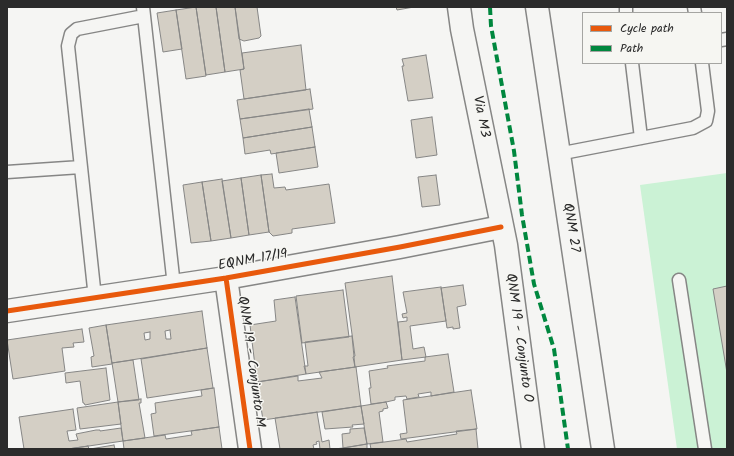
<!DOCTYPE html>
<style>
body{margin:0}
#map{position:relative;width:734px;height:456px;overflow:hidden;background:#f5f5f3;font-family:Kalam,sans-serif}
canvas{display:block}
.frame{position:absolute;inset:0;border:8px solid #2b2b2b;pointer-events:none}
.legend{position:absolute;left:582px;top:12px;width:140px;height:52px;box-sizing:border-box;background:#f6f6f2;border:1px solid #a5a5a2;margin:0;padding:5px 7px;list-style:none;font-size:12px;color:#2b2b2b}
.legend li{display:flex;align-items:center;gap:8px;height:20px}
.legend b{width:20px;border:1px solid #a5a5a2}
</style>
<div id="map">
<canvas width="734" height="456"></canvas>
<div class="frame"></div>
<ul class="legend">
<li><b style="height:5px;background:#e8590c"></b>Cycle path</li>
<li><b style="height:5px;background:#00873e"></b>Path</li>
</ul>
</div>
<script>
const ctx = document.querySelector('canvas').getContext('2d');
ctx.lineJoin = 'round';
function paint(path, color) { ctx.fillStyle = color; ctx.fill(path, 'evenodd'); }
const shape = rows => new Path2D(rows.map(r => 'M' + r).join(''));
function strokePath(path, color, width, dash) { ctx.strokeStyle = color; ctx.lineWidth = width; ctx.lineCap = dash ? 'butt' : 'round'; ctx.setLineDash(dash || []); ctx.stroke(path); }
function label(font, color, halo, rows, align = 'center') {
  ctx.font = font + ' Kalam,sans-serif'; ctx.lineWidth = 3; ctx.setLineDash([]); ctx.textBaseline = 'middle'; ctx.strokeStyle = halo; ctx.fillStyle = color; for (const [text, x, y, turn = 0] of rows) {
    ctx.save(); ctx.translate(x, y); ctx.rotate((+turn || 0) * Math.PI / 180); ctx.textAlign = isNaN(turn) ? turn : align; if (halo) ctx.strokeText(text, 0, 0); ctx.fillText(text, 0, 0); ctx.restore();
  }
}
paint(shape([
 [727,173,727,449,677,449,640,185]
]), '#cbf2d5');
const building = shape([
 [196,7,206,76,186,79,176,10,196,7],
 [196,7,216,7,225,72,206,75,196,7],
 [216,7,235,7,244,69,225,72,216,7],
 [235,7,257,7,261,36,259,38,244,41,239,39,235,7],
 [396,7,414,7,397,10,396,7],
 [176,10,182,49,163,52,157,13,176,10],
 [301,45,306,90,244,99,240,70,244,69,242,53,301,45],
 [426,55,433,98,408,101,402,66,404,66,402,59,426,55],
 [310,89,313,109,240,119,237,100,310,89],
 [309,109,312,127,243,138,240,119,309,109],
 [432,117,437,155,416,158,411,120,432,117],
 [312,127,315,147,271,154,270,150,245,154,243,138,312,127],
 [315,147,318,167,279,173,276,153,315,147],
 [272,174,274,188,285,187,286,190,329,184,335,223,292,229,292,233,273,236,269,232,261,175,272,174],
 [261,175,269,232,249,235,241,178,261,175],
 [436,175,440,205,422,207,418,177,436,175],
 [241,178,249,235,231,238,222,181,241,178],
 [222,179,231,238,211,241,202,182,222,179],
 [202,182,211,241,191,243,183,185,202,182],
 [392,276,402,360,355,367,353,357,355,356,345,283,392,276],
 [463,285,466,305,457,307,460,328,453,329,453,327,447,328,441,288,463,285],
 [727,286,727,373,713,289,727,286],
 [441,287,446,321,410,326,413,349,424,347,426,357,402,360,398,322,407,321,407,317,403,318,402,314,407,313,403,292,441,287],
 [343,290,349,337,302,343,296,296,343,290],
 [295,297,306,374,257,382,250,325,276,321,274,300,295,297],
 [202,311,207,348,112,363,106,325,202,311],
 [170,330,171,339,166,339,165,331,170,330],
 [150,332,150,339,145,340,144,333,150,332],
 [106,325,112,364,92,367,91,357,94,356,89,328,106,325],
 [82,329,84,342,73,343,74,347,62,348,65,371,13,379,7,340,82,329],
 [352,336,355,367,306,374,304,366,308,366,305,342,352,336],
 [207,348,213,388,147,398,141,359,207,348],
 [448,354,454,392,431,396,431,392,418,394,419,397,407,399,406,396,395,397,395,400,386,402,371,404,369,388,371,388,369,371,388,368,387,366,425,361,425,357,448,354],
 [133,360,139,400,118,402,112,363,133,360],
 [356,367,361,406,263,420,257,382,298,376,298,381,322,378,319,372,356,367],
 [106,368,110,400,85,405,84,403,83,403,80,381,66,383,65,373,106,368],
 [214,388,219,427,154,436,151,414,156,413,155,403,202,396,201,390,214,388],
 [471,390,477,429,401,439,400,434,407,433,403,400,471,390],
 [141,399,141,403,139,403,145,438,123,441,118,402,141,399],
 [118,402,121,424,80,429,77,408,118,402],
 [386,402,388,408,383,409,383,411,379,412,383,442,367,444,361,406,386,402],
 [361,406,364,424,352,425,353,427,325,429,322,412,361,406],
 [73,409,76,430,67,431,69,441,78,440,76,434,96,430,100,430,100,431,121,428,123,441,68,449,24,449,19,417,73,409],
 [317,412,322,442,329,440,330,449,320,449,319,441,316,442,317,444,313,445,314,449,280,449,275,418,317,412],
 [219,427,222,449,124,449,123,441,165,435,166,439,192,435,191,431,219,427],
 [364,428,367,444,343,448,342,434,350,433,350,429,364,428],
 [476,429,478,449,371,449,370,444,406,439,407,442,457,434,456,431,476,429],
 [367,444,367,449,334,449,343,448,367,444],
 [114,445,115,449,90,449,114,445],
 [88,446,89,449,68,449,88,446]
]);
paint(building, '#d4cfc5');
strokePath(building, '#868685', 1);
const lane = shape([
 [143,7,174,286],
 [626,7,626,13],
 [694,7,695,13],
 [721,40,727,39],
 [632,63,641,138],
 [558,154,693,128,706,121,708,111,702,63],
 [7,172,81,167],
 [679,280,705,449],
 [95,298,68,46,71,34,77,29,144,16]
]);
const street = shape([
 [226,278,250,449],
 [7,311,226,278,400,247,501,227]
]);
const secondary = shape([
 [459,7,462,29,506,245,533,449],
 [537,7,603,449]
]);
strokePath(lane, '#868685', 15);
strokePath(street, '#868685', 25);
strokePath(secondary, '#868685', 25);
strokePath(lane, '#f5f5f3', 12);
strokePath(street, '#f5f5f3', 22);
strokePath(secondary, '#f5f5f3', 22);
strokePath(shape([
 [490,7,491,26,514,151,522,215,534,284,554,349,568,449]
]), '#00873e', 4, [8, 4]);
strokePath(shape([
 [226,278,250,449],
 [7,311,226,278,400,247,501,227]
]), '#e8590c', 5);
label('14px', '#2b2b2b', '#f6f6f2', [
 ["Via M3",480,117,79],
 ["QNM 27",570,228,81],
 ["EQNM 17/19",253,261,-10],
 ["QNM 19 - Conjunto O",518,338,82],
 ["QNM 19 - Conjunto M",250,362,82]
]);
</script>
